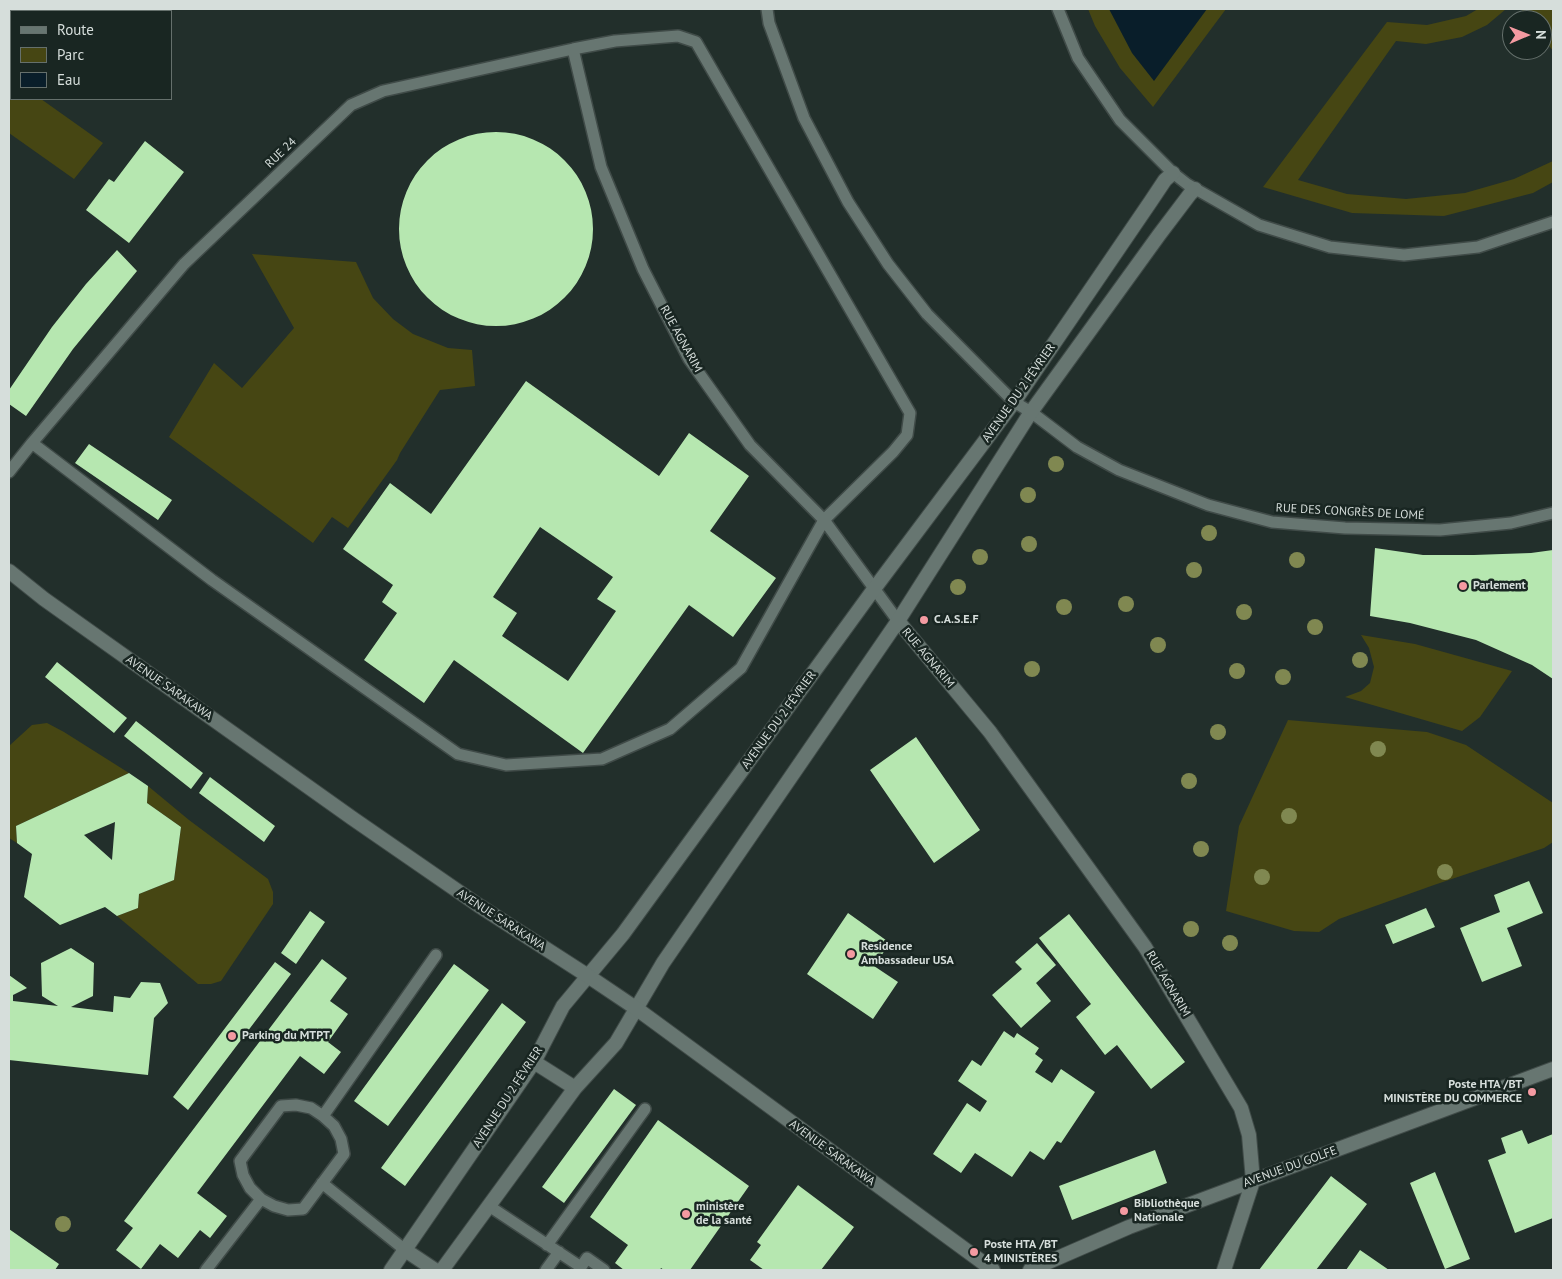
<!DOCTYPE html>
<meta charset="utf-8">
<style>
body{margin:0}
#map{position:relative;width:1562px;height:1279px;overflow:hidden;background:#222f2b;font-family:"PT Sans",sans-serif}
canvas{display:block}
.frame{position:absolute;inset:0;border:10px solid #d6dedb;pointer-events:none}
.legend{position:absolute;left:10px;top:10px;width:162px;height:90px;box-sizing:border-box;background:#192622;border:1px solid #65706c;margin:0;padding:6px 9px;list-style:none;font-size:15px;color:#d6dedb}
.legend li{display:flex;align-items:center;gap:10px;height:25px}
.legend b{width:25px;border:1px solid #65706c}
.north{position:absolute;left:1502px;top:10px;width:50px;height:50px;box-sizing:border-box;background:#192622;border:1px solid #65706c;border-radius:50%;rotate:89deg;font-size:14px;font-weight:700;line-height:20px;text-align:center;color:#d6dedb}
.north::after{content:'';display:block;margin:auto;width:18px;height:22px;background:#f49aa1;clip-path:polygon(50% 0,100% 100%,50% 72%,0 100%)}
</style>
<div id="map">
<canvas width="1562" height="1279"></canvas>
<div class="frame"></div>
<ul class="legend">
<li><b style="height:6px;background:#677671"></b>Route</li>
<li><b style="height:14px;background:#464613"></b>Parc</li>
<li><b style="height:14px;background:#091e2a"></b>Eau</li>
</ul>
<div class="north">N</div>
</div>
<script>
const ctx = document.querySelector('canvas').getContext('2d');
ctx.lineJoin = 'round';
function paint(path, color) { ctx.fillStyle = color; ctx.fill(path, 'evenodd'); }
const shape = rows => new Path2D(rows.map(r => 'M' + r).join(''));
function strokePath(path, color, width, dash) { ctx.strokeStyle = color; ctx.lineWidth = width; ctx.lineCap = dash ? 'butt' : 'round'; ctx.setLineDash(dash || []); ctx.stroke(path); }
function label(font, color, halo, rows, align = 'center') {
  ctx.font = font + ' "PT Sans",sans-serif'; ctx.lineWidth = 5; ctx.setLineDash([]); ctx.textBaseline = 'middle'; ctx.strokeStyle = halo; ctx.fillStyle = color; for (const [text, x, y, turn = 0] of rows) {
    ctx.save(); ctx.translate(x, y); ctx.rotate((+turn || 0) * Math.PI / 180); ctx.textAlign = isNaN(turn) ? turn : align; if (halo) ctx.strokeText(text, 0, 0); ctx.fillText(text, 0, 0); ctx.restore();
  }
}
paint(shape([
 [1088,9,1226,9,1153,107,1120,68,1095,26],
 [1478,9,1506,9,1487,25,1462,37,1426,44,1396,41,1298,180,1347,194,1406,199,1465,193,1514,179,1553,161,1553,182,1533,193,1444,216,1352,213,1263,187,1387,22,1427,25,1466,16],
 [1521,9,1553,9,1553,51,1542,36,1542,20,1530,20],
 [11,91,11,99,41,99,103,143,74,179,9,133,9,95],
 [252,254,356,262,373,298,393,319,413,334,448,348,472,350,475,386,440,390,400,453,397,460,348,528,332,517,313,543,169,437,214,363,242,388,294,328],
 [1361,635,1415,644,1512,671,1480,717,1462,731,1345,697,1361,691,1370,683,1374,667,1369,648],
 [1288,720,1427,732,1466,745,1553,803,1553,842,1544,848,1434,885,1339,919,1319,932,1294,931,1226,911,1239,826],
 [47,723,64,732,129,773,16,826,17,843,9,838,9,746,32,725],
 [148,786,189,820,268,879,273,892,273,904,221,981,211,984,198,984,117,916,138,908,139,894,174,880,181,827,147,803]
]), '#464613');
paint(shape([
 [1109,9,1207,9,1154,81,1132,53]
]), '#091e2a');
paint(shape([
 '399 229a97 97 0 1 1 194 0a97 97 0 1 1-194 0Z',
 [145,141,184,172,129,243,86,210,109,179,114,182],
 [117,250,137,271,73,349,26,416,9,404,9,390,52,327,86,284],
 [526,381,659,476,689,433,749,476,710,531,776,578,733,637,689,605,583,753,454,660,424,703,364,660,397,613,382,602,393,585,343,549,390,483,431,514],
 [540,527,613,577,597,599,616,611,568,681,502,636,517,613,493,597],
 [89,444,172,500,158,520,75,463],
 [1375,548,1423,555,1474,555,1531,553,1553,550,1553,679,1532,665,1476,640,1410,623,1370,616],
 [57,662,127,718,114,733,45,677],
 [136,721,203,773,191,789,124,736],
 [916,737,980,830,934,863,870,770],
 [129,773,148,786,147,803,181,827,174,880,139,894,138,908,117,916,105,907,60,925,24,897,32,854,17,843,16,826],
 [115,822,112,860,84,835],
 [210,777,275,826,264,842,199,793],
 [1529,881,1543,913,1507,928,1522,966,1482,982,1460,928,1500,912,1494,895],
 [1426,908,1435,927,1393,944,1385,925],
 [310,911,325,922,296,964,281,953],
 [848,913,890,943,874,966,898,982,873,1019,807,974],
 [1069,914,1185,1062,1151,1089,1117,1045,1105,1055,1076,1017,1091,1004,1039,938],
 [1037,943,1056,965,1036,983,1051,1001,1021,1028,992,995,1022,969,1015,962],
 [71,948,94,963,93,996,71,1007,113,1012,114,996,130,998,141,982,160,983,168,1003,154,1018,148,1075,9,1060,9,975,27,988,13,995,13,1001,58,1006,42,996,41,963],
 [322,959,347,978,330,1001,348,1014,328,1042,341,1052,324,1074,300,1056,197,1193,227,1216,210,1238,200,1230,178,1258,160,1244,141,1269,116,1250,133,1228,124,1221],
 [275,962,291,974,188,1110,173,1097],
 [454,964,489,990,388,1126,354,1101],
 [502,1003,526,1022,405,1186,381,1168],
 [1004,1031,1014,1038,1017,1033,1039,1048,1035,1054,1043,1060,1035,1072,1052,1083,1061,1069,1095,1092,1061,1143,1057,1141,1044,1160,1030,1151,1012,1177,975,1153,961,1173,933,1154,967,1103,980,1112,987,1101,958,1081,972,1060,981,1066],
 [614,1089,636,1105,564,1203,542,1187],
 [658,1120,749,1186,690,1270,664,1270,661,1268,660,1270,624,1270,615,1263,628,1245,590,1217],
 [1522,1130,1528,1144,1553,1134,1553,1218,1515,1233,1488,1160,1506,1153,1501,1138],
 [1155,1150,1167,1183,1072,1220,1059,1186],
 [1435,1172,1470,1259,1445,1269,1410,1183],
 [1331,1176,1367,1204,1316,1270,1259,1270],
 [798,1185,854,1227,821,1270,764,1270,750,1260,761,1245,757,1242],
 [9,1229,59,1264,55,1270,9,1270],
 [1360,1250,1389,1270,1346,1270]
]), '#b6e7b0');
const service = shape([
 [767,9,769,23,804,118,848,202,888,264,927,314,1014,402,1031,412,1077,447,1119,470,1208,505,1272,522,1345,528,1440,530,1511,523,1553,513],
 [1058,9,1078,58,1120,120,1173,173,1187,184,1259,225,1330,247,1404,255,1478,247,1553,222],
 [573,49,601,167,643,269,689,359,750,445,824,520,898,621],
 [9,472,32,443,184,264,351,105,383,91,573,49,615,41,678,36,696,42,910,413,907,435,893,452,824,520,741,668,670,729,602,759,506,765,458,754,212,580,32,443],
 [296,1105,311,1108,323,1116,334,1126,341,1139,344,1154,303,1209,288,1210,274,1206,261,1199,250,1188,243,1175,240,1161,281,1106,296,1105],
 [323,1116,436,955],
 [322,1183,405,1250],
 [489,1206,581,1267,587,1258,604,1270],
 [547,1245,645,1109],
 [206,1270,261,1199],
 [546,1270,559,1252]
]);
const minor = shape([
 [898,621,990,732,1145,947,1241,1108,1249,1135,1253,1181,1224,1270],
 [534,1062,575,1088],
 [405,1250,435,1270],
 [391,1270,534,1062,563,1006,623,934,874,589,1014,402,1151,201,1165,180,1173,173],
 [442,1270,575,1088,616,1043,663,963,898,621,1031,412,1159,235,1190,194,1195,189],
 [1030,1270,1129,1227,1553,1069]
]);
const tertiary = shape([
 [9,571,44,599,352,818,478,905,588,976,637,1009,993,1270]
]);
strokePath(service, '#404b48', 14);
strokePath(minor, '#404b48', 16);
strokePath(tertiary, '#404b48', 16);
strokePath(service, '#677671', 11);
strokePath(minor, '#677671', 14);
strokePath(tertiary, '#677671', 14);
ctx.fillStyle = '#808851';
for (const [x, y] of [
 [1056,464],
 [1028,495],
 [1209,533],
 [1029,544],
 [980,557],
 [1297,560],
 [1194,570],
 [958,587],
 [1126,604],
 [1064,607],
 [1244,612],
 [1315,627],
 [1158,645],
 [1360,660],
 [1032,669],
 [1237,671],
 [1283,677],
 [1218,732],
 [1378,749],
 [1189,781],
 [1289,816],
 [1201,849],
 [1445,872],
 [1262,877],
 [1191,929],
 [1230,943],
 [63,1224]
]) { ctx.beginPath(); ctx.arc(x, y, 8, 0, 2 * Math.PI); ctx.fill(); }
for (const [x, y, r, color] of [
 [1463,586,5,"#f49aa1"],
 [924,620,5,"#f49aa1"],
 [851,954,5,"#f49aa1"],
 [232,1036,5,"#f49aa1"],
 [1532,1092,5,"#f49aa1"],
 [1124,1211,5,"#f49aa1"],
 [686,1214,5,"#f49aa1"],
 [974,1252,5,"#f49aa1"]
]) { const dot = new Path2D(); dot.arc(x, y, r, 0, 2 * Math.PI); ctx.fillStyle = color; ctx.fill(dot); strokePath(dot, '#192622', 2); }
label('12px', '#d6dedb', '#192622', [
 ["RUE 24",281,153,-44],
 ["RUE AGNARIM",681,339,61],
 ["AVENUE DU 2 FÉVRIER",1019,393,-55],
 ["RUE DES CONGRÈS DE LOMÉ",1350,512,3],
 ["RUE AGNARIM",928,658,50],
 ["AVENUE SARAKAWA",169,688,35],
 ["AVENUE DU 2 FÉVRIER",779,720,-54],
 ["AVENUE SARAKAWA",501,920,33],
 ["RUE AGNARIM",1168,984,59],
 ["AVENUE DU 2 FÉVRIER",508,1097,-57],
 ["AVENUE SARAKAWA",832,1153,36],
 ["AVENUE DU GOLFE",1290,1167,-20]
]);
label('bold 12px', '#d6dedb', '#192622', [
 ["Parlement",1473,586],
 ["C.A.S.E.F",934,620],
 ["Residence",861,947],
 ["Ambassadeur USA",861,961],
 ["Parking du MTPT",242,1036],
 ["Poste HTA /BT",1522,1085,"right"],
 ["MINISTÈRE DU COMMERCE",1522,1099,"right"],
 ["Bibliothèque",1134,1204],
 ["Nationale",1134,1218],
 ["ministère",696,1207],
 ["de la santé",696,1221],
 ["Poste HTA /BT",984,1245],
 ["4 MINISTÈRES",984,1259]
], 'left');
</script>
